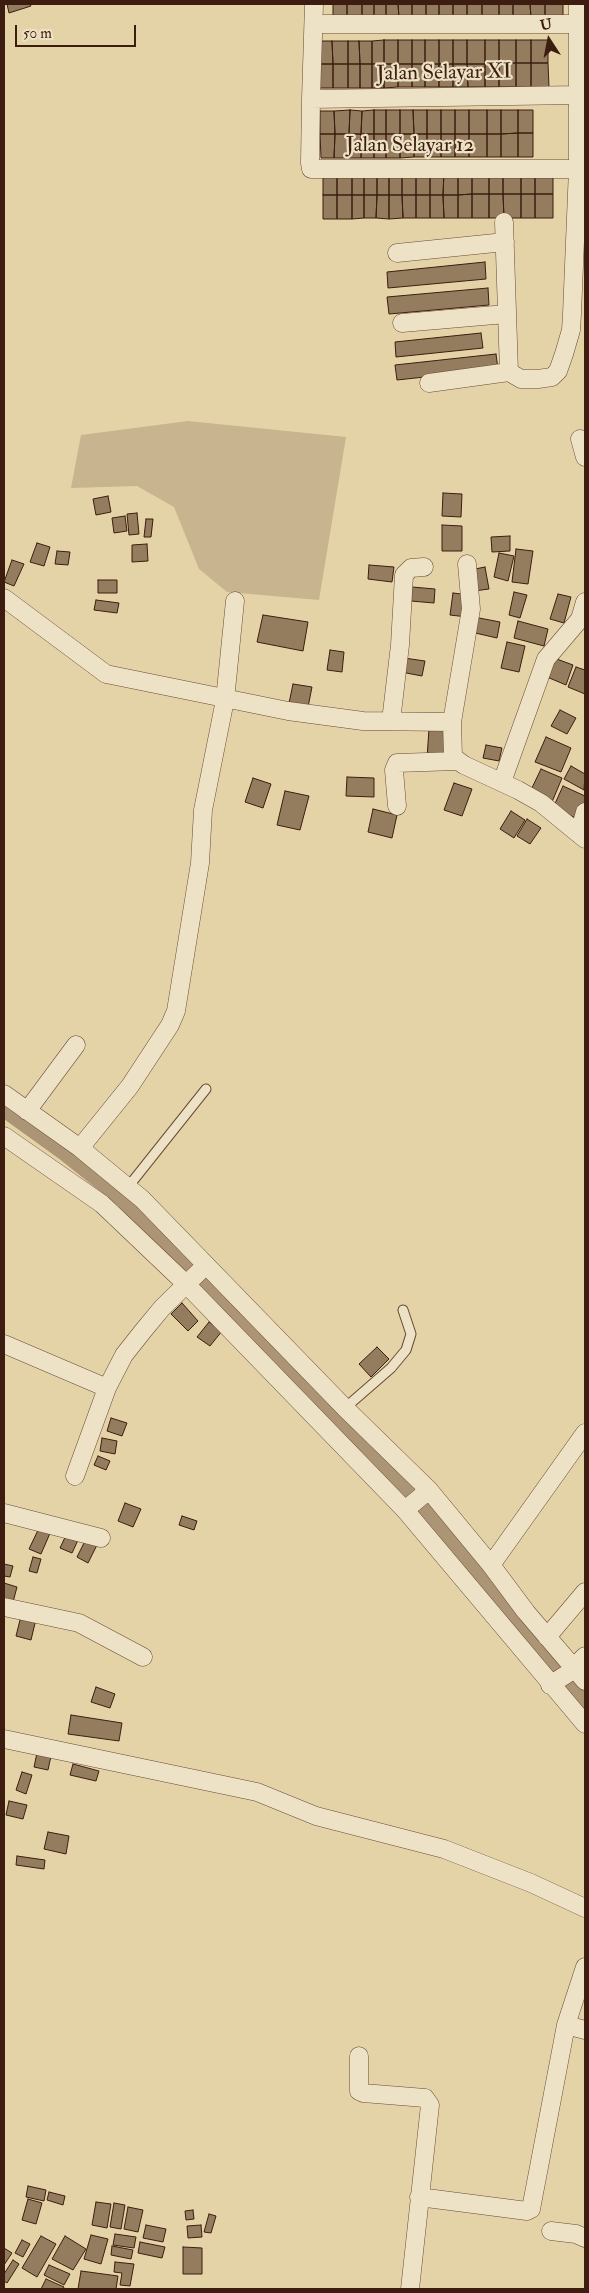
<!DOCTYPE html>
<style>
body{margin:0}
#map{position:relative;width:589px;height:2293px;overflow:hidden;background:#e5d3a8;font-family:"IM FELL Double Pica",serif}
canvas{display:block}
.frame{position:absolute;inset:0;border:5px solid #3d1d0f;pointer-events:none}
.north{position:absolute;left:524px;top:15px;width:50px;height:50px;-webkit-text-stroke:4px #eee2c6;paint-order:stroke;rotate:349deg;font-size:14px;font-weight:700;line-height:20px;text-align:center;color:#3d1d0f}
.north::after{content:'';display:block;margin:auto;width:18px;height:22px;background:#3d1d0f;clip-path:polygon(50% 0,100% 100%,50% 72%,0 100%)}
.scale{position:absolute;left:15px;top:25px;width:121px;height:22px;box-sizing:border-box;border:2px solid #3d1d0f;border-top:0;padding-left:6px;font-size:15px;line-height:18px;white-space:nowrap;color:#3d1d0f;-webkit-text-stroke:4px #eee2c6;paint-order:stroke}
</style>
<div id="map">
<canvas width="589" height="2293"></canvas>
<div class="frame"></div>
<div class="north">U</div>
<div class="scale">50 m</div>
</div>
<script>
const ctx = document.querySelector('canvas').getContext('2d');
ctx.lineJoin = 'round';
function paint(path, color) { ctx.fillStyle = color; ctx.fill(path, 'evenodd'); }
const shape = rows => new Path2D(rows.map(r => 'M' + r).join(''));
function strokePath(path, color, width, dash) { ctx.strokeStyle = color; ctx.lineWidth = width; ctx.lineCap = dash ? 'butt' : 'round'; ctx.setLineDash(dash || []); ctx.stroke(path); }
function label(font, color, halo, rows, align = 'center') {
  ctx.font = font + ' "IM FELL Double Pica",serif'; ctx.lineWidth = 4.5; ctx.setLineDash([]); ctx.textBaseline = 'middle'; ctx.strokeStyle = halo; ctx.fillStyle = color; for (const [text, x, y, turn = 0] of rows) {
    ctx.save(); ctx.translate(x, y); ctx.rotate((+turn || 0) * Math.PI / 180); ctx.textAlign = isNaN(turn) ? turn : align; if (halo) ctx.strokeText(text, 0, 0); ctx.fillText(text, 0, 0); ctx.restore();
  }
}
paint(shape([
 [188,421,346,437,319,600,227,592,199,569,174,507,137,486,71,488,81,435]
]), '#c8b48e');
strokePath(shape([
 [4,1108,65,1152,124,1199,172,1251,360,1438,427,1509,542,1653,585,1703]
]), '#ac9574', 18);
const building = shape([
 [7,4,30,4,31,6,9,13,7,4],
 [333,4,347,4,347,19,333,19,333,4],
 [347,4,362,4,362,18,347,19,347,4],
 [362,4,374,4,374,18,362,18,362,4],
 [374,4,386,4,386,18,374,18,374,4],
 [386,4,398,4,399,18,386,18,386,4],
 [398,4,412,4,412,18,399,18,398,4],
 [412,4,426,4,426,18,412,18,412,4],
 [426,4,439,4,439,18,426,18,426,4],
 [439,4,453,4,453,18,439,18,439,4],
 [453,4,467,4,467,18,453,18,453,4],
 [467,4,482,4,482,18,467,18,467,4],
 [482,4,499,4,499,18,482,18,482,4],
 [499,4,513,4,513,18,499,18,499,4],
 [513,4,530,4,531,18,513,18,513,4],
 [530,4,545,4,545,18,531,18,530,4],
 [545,4,563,4,563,18,545,18,545,4],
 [384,40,384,64,372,64,372,41,384,40],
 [384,40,398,40,398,64,384,64,384,40],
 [398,40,412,40,412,64,398,64,398,40],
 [412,40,425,40,425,64,412,64,412,40],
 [425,40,439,40,439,64,425,64,425,40],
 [439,40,453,40,453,64,439,64,439,40],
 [453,40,467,40,467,64,453,64,453,40],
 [467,40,485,40,485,64,467,64,467,40],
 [485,40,499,40,499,63,485,64,485,40],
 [499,40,516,40,516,63,499,63,499,40],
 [516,40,531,40,531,63,516,63,516,40],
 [531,40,548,40,548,63,531,63,531,40],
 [319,41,332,41,333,64,318,64,319,41],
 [332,41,348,41,348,64,333,64,332,41],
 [348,41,359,41,360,64,348,64,348,41],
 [359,41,372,41,372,64,360,64,359,41],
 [499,63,499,87,485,87,485,64,499,63],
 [499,63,516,63,516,87,499,87,499,63],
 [516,63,531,63,531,87,516,87,516,63],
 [531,63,548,63,549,87,531,87,531,63],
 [318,64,333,64,333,88,319,88,318,64],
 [333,64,348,64,348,88,333,88,333,64],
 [348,64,360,64,360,88,348,88,348,64],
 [360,64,372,64,372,88,360,88,360,64],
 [372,64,384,64,384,88,372,88,372,64],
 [384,64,398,64,398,87,384,88,384,64],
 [398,64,412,64,412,87,398,87,398,64],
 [412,64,425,64,425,87,412,87,412,64],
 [425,64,439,64,439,87,425,87,425,64],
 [439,64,453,64,453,87,439,87,439,64],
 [453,64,467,64,468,87,453,87,453,64],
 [467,64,485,64,485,87,468,87,467,64],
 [350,110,362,111,361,134,349,134,350,110],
 [350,110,349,134,335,134,334,111,350,110],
 [374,110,386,110,386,134,374,134,374,110],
 [374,110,374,134,361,134,362,111,374,110],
 [386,110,400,110,400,134,386,134,386,110],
 [400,110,413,110,414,134,400,134,400,110],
 [413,110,427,110,427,134,414,134,413,110],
 [427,110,441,110,441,134,427,134,427,110],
 [441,110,455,110,455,134,441,134,441,110],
 [455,110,469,110,469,134,455,134,455,110],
 [469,110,487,110,487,134,469,134,469,110],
 [487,110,501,110,501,134,487,134,487,110],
 [501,110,518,110,518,133,501,134,501,110],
 [518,110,533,110,533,133,518,133,518,110],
 [320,111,334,111,335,134,320,134,320,111],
 [518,133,533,133,533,157,518,157,518,133],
 [518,133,518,157,501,157,501,134,518,133],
 [320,134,335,134,334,158,321,158,320,134],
 [335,134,349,134,350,158,334,158,335,134],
 [349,134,361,134,361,158,350,158,349,134],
 [361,134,374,134,374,158,361,158,361,134],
 [374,134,386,134,386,158,374,158,374,134],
 [386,134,400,134,400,158,386,158,386,134],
 [400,134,414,134,414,157,400,158,400,134],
 [414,134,427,134,427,157,414,157,414,134],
 [427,134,441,134,441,157,427,157,427,134],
 [441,134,455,134,455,157,441,157,441,134],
 [455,134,469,134,469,157,455,157,455,134],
 [469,134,487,134,487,157,469,157,469,134],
 [487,134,501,134,501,157,487,157,487,134],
 [535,170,553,171,553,194,535,194,535,170],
 [535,170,535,194,521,194,521,171,535,170],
 [323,171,337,171,337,195,323,195,323,171],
 [337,171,352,171,352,195,337,195,337,171],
 [352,171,364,171,364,195,352,195,352,171],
 [364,171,377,171,377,195,364,195,364,171],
 [377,171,389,171,389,195,377,195,377,171],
 [389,171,402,171,402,195,389,195,389,171],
 [402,171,416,171,416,195,402,195,402,171],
 [416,171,430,171,430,195,416,195,416,171],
 [430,171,444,171,443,195,430,195,430,171],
 [444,171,458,171,458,195,443,195,444,171],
 [458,171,472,171,472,194,458,195,458,171],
 [472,171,489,171,489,194,472,194,472,171],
 [489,171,503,171,503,194,489,194,489,171],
 [503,171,521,171,521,194,503,194,503,171],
 [472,194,489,194,489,218,472,218,472,194],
 [472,194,472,218,458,218,458,195,472,194],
 [489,194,503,194,504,218,489,218,489,194],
 [503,194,521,194,521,218,504,218,503,194],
 [521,194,535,194,535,218,521,218,521,194],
 [535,194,553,194,553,218,535,218,535,194],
 [323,195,337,195,337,219,323,219,323,195],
 [337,195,352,195,352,219,337,219,337,195],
 [352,195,364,195,364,218,352,219,352,195],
 [364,195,377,195,376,218,364,218,364,195],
 [377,195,389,195,389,219,376,218,377,195],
 [389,195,402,195,403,218,389,219,389,195],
 [402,195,416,195,416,218,403,218,402,195],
 [416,195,430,195,430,218,416,218,416,195],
 [430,195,443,195,444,218,430,218,430,195],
 [443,195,458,195,458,218,444,218,443,195],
 [485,262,486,279,388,288,387,272,485,262],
 [488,288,489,305,389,314,387,297,488,288],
 [481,333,483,348,396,357,395,342,481,333],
 [496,354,498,369,397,380,395,365,496,354],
 [443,493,462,494,461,517,442,516,443,493],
 [108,496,111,512,96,515,93,499,108,496],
 [137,513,139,534,129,535,127,514,137,513],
 [125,516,127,531,114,533,112,518,125,516],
 [146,519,153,519,151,537,144,537,146,519],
 [442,525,462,526,462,551,442,551,442,525],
 [510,536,510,551,492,552,491,537,510,536],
 [37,543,50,547,44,566,30,562,37,543],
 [147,544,148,561,132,562,132,545,147,544],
 [516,549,533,551,528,584,512,582,516,549],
 [57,551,70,552,68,565,55,564,57,551],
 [499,553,514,556,508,581,494,577,499,553],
 [12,560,24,564,14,586,4,582,12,560],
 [369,565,394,567,392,582,368,579,369,565],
 [485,567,489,589,474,591,470,570,485,567],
 [98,580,117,580,117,593,98,593,98,580],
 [412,587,435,589,434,603,411,601,412,587],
 [514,592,527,595,520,618,509,615,514,592],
 [453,593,470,595,467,617,450,615,453,593],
 [558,594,571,597,564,623,550,619,558,594],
 [96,600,119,603,117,613,94,610,96,600],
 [263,615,308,622,303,651,257,642,263,615],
 [474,617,500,622,497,638,471,632,474,617],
 [518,621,548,629,544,646,514,638,518,621],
 [507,642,525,646,519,672,501,668,507,642],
 [330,650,344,652,342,672,327,670,330,650],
 [404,658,425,661,422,676,401,672,404,658],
 [554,658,573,665,566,685,547,677,554,658],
 [576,667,585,670,585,694,568,687,576,667],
 [293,684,312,687,307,712,288,708,293,684],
 [560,710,576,718,567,734,551,726,560,710],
 [429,729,446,730,444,759,427,758,429,729],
 [546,737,571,748,561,772,535,762,546,737],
 [486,745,502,748,499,761,483,758,486,745],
 [571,766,585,774,584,790,564,779,571,766],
 [541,769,562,778,552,802,530,792,541,769],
 [347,777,374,778,374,797,346,796,347,777],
 [253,778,271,784,263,808,245,802,253,778],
 [454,783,472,789,462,816,444,810,454,783],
 [563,786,585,796,585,802,578,819,553,808,563,786],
 [285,791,309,796,300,830,277,825,285,791],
 [373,809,397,815,392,838,368,832,373,809],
 [511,811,525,820,514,838,500,829,511,811],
 [527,819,541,828,530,844,517,836,527,819],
 [182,1303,198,1321,188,1331,171,1314,182,1303],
 [209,1322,222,1331,210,1346,197,1337,209,1322],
 [377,1347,389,1359,371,1377,359,1364,377,1347],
 [111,1418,127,1423,122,1436,107,1431,111,1418],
 [102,1438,117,1441,115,1454,100,1451,102,1438],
 [98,1456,110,1461,106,1470,94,1465,98,1456],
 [125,1503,141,1509,133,1527,118,1521,125,1503],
 [182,1516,197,1521,194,1530,179,1525,182,1516],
 [40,1526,51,1531,41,1554,29,1549,40,1526],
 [68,1531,80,1536,72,1553,60,1548,68,1531],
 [87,1537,98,1543,88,1563,77,1557,87,1537],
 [33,1557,41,1559,37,1573,29,1571,33,1557],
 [4,1564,13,1566,10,1577,4,1576,4,1564],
 [4,1583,17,1587,13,1602,4,1599,4,1583],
 [21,1616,36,1619,31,1640,16,1636,21,1616],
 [96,1687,115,1694,110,1708,91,1702,96,1687],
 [71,1715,122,1723,119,1741,68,1734,71,1715],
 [37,1753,51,1756,48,1770,34,1767,37,1753],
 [73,1764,99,1771,96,1781,70,1775,73,1764],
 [22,1772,32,1775,26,1794,16,1790,22,1772],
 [9,1801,27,1805,23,1819,6,1815,9,1801],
 [48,1832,69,1836,66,1854,44,1849,48,1832],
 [17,1856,45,1860,44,1869,16,1865,17,1856],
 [28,2186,46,2190,44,2201,26,2197,28,2186],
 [49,2192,65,2196,63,2205,47,2200,49,2192],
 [28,2199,42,2203,36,2224,22,2220,28,2199],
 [96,2202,111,2204,107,2228,92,2225,96,2202],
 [114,2203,125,2205,121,2229,110,2227,114,2203],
 [128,2207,143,2210,138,2232,124,2229,128,2207],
 [193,2210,194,2219,186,2220,185,2211,193,2210],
 [209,2214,216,2216,211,2233,204,2232,209,2214],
 [146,2225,166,2229,163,2242,143,2238,146,2225],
 [201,2225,202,2237,188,2238,187,2226,201,2225],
 [115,2234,136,2237,134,2248,113,2245,115,2234],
 [91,2235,108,2239,101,2264,84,2259,91,2235],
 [41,2236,56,2244,37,2277,22,2268,41,2236],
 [65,2236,86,2249,73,2270,52,2259,65,2236],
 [22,2240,30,2244,23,2257,15,2253,22,2240],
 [140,2242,165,2247,162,2258,138,2253,140,2242],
 [112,2246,133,2250,131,2259,111,2255,112,2246],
 [183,2247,202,2248,202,2274,183,2274,183,2247],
 [4,2248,12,2253,4,2265,4,2248],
 [13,2260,19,2264,7,2283,4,2281,4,2274,13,2260],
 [115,2262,134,2264,130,2286,120,2285,122,2273,114,2272,115,2262],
 [49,2265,70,2274,64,2285,44,2275,49,2265],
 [81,2271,118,2276,116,2289,78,2289,81,2271],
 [46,2279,64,2287,63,2289,41,2289,46,2279]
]);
paint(building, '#947c5f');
strokePath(building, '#3d1d0f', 1);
const service = shape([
 [128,1187,206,1089],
 [345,1408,391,1368,406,1350,411,1334,403,1310]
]);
const minor = shape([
 [314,4,311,99,310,163,311,169,585,169],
 [314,24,578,24],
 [311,99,578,95],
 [504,222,509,372,521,379,538,379,552,377,558,371,564,354,571,330,572,314,578,169,578,4],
 [397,253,505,242],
 [402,323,506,314],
 [429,383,509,372],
 [580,439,585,457],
 [467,564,471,609,452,722,453,757,464,765,518,790,541,803,585,839],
 [4,598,106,674,288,711,363,721,452,722],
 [391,721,400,645,404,575,411,568,424,567],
 [502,782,546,659,580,619,585,602],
 [397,806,394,770,397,763,456,761],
 [579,834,585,812],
 [4,1094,80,1148,142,1199,345,1408,429,1490,491,1565,526,1612,585,1681],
 [27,1111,76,1045],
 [4,1136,102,1204,186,1284,405,1510,585,1724],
 [80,1148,130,1086,170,1025,176,1011,200,863,203,810,225,700,235,601],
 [4,1344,107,1388,124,1355,143,1331,162,1308,206,1265],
 [75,1476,107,1388],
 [405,1510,429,1490],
 [4,1513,101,1538],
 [491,1565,585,1433],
 [4,1607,79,1623,143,1657],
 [547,1637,585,1592],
 [550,1685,567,1674,585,1656],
 [4,1739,257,1792,316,1816,444,1849,531,1883,585,1908],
 [566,2025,585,2030],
 [359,2056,359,2091,363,2093,425,2098,430,2105,410,2289],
 [419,2197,527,2211,531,2209,566,2025,585,1967],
 [551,2231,576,2234,585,2238]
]);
strokePath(service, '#674a35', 11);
strokePath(minor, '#674a35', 19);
strokePath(service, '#eee2c6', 9);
strokePath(minor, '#eee2c6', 18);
label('21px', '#3d1d0f', '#eee2c6', [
 ["Jalan Selayar XI",444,74,-1],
 ["Jalan Selayar 12",410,146]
]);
</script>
